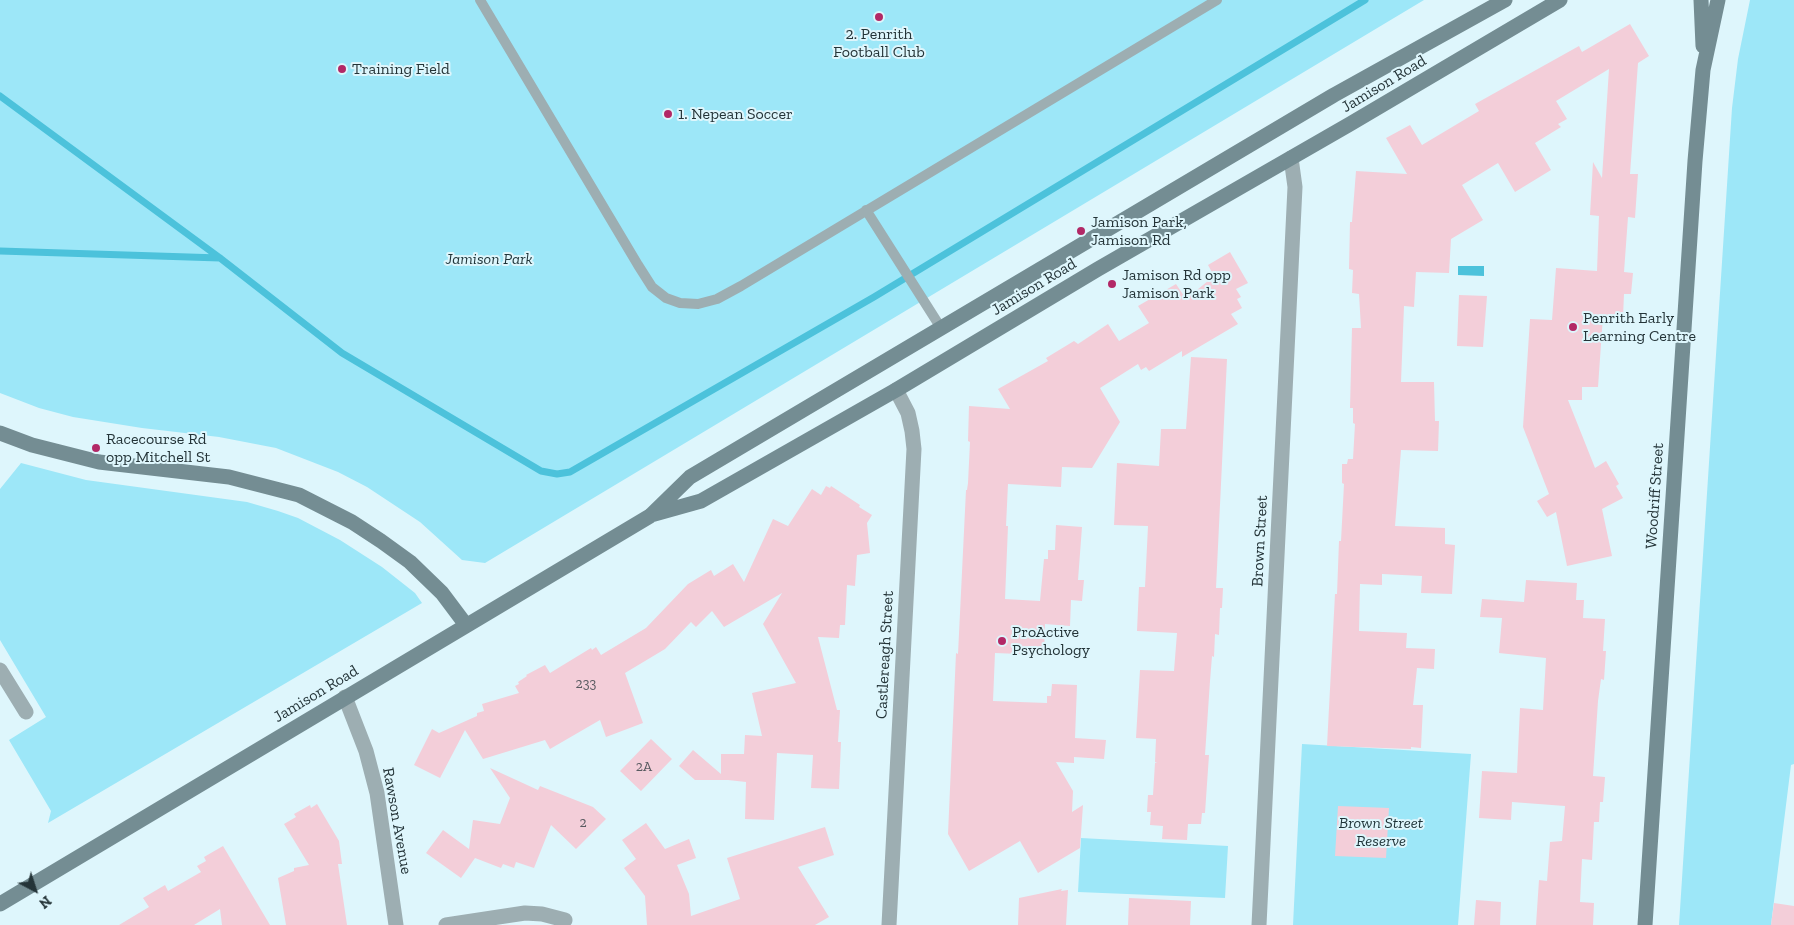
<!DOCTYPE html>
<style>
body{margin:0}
#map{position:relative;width:1794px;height:925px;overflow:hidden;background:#def6fc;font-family:"Zilla Slab",serif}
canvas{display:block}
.north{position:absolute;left:10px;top:865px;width:50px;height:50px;-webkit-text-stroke:4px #def6fc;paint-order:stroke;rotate:140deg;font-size:14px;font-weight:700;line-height:20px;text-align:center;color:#243438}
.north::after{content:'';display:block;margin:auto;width:18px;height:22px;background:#243438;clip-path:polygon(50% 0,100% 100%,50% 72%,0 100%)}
</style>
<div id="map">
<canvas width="1794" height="925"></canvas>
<div class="north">N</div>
</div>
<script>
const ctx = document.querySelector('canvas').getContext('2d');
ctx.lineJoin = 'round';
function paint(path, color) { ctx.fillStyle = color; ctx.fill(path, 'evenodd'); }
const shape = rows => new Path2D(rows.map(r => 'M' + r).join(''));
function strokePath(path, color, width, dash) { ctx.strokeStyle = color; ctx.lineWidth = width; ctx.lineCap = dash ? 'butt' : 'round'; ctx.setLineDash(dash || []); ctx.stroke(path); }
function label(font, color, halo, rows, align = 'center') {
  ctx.font = font + ' "Zilla Slab",serif'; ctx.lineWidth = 4; ctx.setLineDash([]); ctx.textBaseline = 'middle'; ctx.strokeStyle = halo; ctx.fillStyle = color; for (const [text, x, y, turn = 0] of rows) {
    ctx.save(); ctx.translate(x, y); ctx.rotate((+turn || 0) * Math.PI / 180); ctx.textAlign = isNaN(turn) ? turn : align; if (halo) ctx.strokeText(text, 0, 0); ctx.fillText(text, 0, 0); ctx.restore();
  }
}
paint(shape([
 [0,0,1424,0,485,563,462,560,420,522,367,487,338,472,276,448,219,437,142,428,73,417,39,408,0,393],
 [1750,0,1794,0,1794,764,1791,765,1771,925,1679,925,1732,108,1738,59],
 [21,463,86,480,247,502,278,511,298,518,340,540,382,567,415,593,422,603,48,823,51,811,9,740,46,717,0,640,0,489],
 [1302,744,1471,754,1458,925,1293,925],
 [1081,838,1228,846,1225,898,1078,892]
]), '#9de7f8');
paint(shape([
 [1458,266,1484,266,1484,276,1458,275]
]), '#4cc2db');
strokePath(shape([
 [0,96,220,258,342,353,541,471,557,474,570,472,874,297,1365,0],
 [0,251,220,258]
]), '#4cc2db', 7);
paint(shape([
 [1630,24,1649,56,1638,63,1630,174,1638,174,1635,218,1628,217,1624,272,1633,273,1631,294,1624,294,1623,317,1603,316,1598,387,1582,387,1582,400,1568,400,1595,468,1606,461,1619,484,1616,486,1623,498,1602,509,1612,556,1567,566,1556,512,1547,517,1537,501,1549,494,1523,427,1530,319,1552,320,1556,268,1597,271,1599,216,1590,215,1593,162,1602,178,1609,69,1556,101,1567,119,1558,124,1561,127,1535,143,1551,170,1515,192,1498,163,1462,185,1483,220,1451,239,1449,273,1416,272,1414,307,1404,306,1401,382,1434,382,1435,421,1439,421,1438,451,1401,450,1395,526,1445,528,1445,544,1455,545,1452,594,1421,593,1422,576,1382,574,1382,585,1360,584,1359,631,1407,633,1406,648,1435,649,1434,669,1417,668,1413,705,1423,705,1421,748,1411,747,1411,749,1327,746,1335,594,1337,594,1339,541,1341,541,1344,484,1342,483,1342,464,1347,464,1348,459,1353,459,1355,424,1353,423,1353,408,1350,408,1352,328,1361,328,1359,294,1352,293,1353,270,1349,269,1350,222,1352,222,1356,171,1407,174,1386,138,1410,125,1422,145,1479,111,1475,104,1579,46,1582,52],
 [1230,252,1248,283,1236,289,1241,297,1237,299,1242,308,1231,314,1238,324,1182,357,1182,351,1149,371,1146,367,1141,370,1138,364,1100,388,1120,422,1092,468,1062,467,1061,487,1008,484,1006,526,1008,526,1005,599,1040,601,1044,559,1048,559,1048,550,1055,550,1056,525,1082,527,1078,580,1084,580,1082,601,1071,600,1070,626,1045,624,1044,655,995,653,993,701,1047,703,1047,696,1051,696,1052,684,1077,685,1075,738,1106,740,1104,759,1074,757,1074,763,1056,762,1073,791,1072,812,1083,805,1080,848,1038,873,1020,841,969,871,948,834,956,653,958,654,966,490,967,490,968,483,970,442,968,441,969,406,1010,409,998,389,1048,361,1046,358,1074,341,1078,344,1108,324,1119,341,1149,323,1138,306,1176,284,1186,299,1214,276,1208,265],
 [1459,295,1487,296,1483,347,1457,346],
 [1191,357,1227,359,1216,588,1223,588,1222,608,1220,608,1219,635,1215,634,1214,657,1212,656,1210,681,1205,755,1209,755,1205,813,1202,813,1201,824,1188,824,1187,840,1162,839,1163,826,1150,825,1151,812,1147,812,1148,795,1153,795,1155,763,1157,762,1155,762,1156,739,1136,738,1140,670,1174,671,1177,633,1137,631,1139,587,1145,587,1148,526,1114,525,1117,463,1159,466,1161,429,1186,429],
 [826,486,830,488,831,486,860,505,859,507,872,515,867,523,870,553,857,555,855,586,847,585,845,625,840,625,839,638,818,637,837,710,840,710,838,742,841,742,839,789,811,788,813,755,777,753,774,820,745,819,746,782,728,780,695,780,679,766,693,750,721,774,721,754,744,754,745,735,762,736,752,693,796,683,763,624,782,593,724,627,712,611,696,627,691,622,665,649,625,673,643,723,606,737,600,720,550,749,545,740,483,759,465,730,440,778,414,765,432,729,439,733,477,716,477,713,484,711,482,704,519,693,515,686,519,684,518,682,527,676,526,675,545,665,550,673,591,648,592,650,596,647,601,655,646,628,688,584,711,570,714,576,733,564,744,582,773,519,788,526,812,489,821,495],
 [1526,580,1577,583,1576,600,1584,600,1583,618,1605,619,1603,651,1606,651,1604,680,1601,679,1598,701,1593,776,1605,777,1603,802,1600,802,1599,822,1594,822,1592,860,1582,859,1580,902,1594,903,1593,925,1536,925,1539,880,1547,881,1550,842,1562,841,1565,806,1512,802,1511,820,1479,818,1482,771,1517,773,1520,708,1543,710,1546,658,1499,653,1502,618,1480,617,1482,599,1524,602],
 [651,739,672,759,641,791,620,771],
 [490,768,538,790,540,786,593,807,606,819,576,849,551,825,534,868,516,862,514,868,503,864,501,868,475,858,461,878,426,853,443,830,469,849,473,820,500,824,510,798],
 [317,804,339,841,342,864,338,864,347,925,286,925,278,878,294,871,294,868,309,865,284,824,296,817,294,814,310,805,311,808],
 [1338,806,1389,808,1386,858,1335,856],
 [646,823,665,849,689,839,696,858,677,865,689,894,691,916,740,899,727,858,825,827,834,855,798,867,829,917,815,925,647,925,645,896,624,868,636,859,622,840],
 [223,846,270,925,222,925,220,909,194,925,119,925,149,907,143,898,165,885,168,891,201,872,197,866,206,861,204,857],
 [1062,889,1061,891,1068,890,1066,925,1018,925,1019,898],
 [1129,898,1191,901,1190,925,1128,925],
 [1476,900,1501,902,1500,925,1474,925],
 [1774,903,1794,906,1794,925,1771,925]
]), '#f3ced9');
strokePath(shape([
 [480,0,638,265,652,287,666,298,680,303,698,304,717,299,741,286,1217,0],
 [866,210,941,328]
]), '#9daeb2', 10);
strokePath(shape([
 [0,670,26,712],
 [345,697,366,751,377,793,396,925],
 [446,925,525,913,542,914,565,920],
 [889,925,914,449,912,431,908,413,896,390],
 [1259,925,1295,187,1291,158]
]), '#9daeb2', 15);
strokePath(shape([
 [1701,0,1703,46],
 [0,433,32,445,99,462,229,477,299,495,352,522,381,541,410,562,442,593,466,625],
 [651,515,701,501,896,390,1098,269,1350,124,1560,0],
 [0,904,650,516,690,477,1334,95,1505,0],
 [1645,925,1695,161,1703,70,1718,0]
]), '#748d93', 15);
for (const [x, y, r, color] of [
 [879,17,5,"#b22866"],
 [342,69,5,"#b22866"],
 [668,114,5,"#b22866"],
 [1081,231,5,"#b22866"],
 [1112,284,5,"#b22866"],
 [1573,327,5,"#b22866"],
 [96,448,5,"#b22866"],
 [1002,641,5,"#b22866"]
]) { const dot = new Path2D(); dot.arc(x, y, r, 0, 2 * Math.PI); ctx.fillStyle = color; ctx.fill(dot); strokePath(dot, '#def6fc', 2); }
label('14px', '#585a60', null, [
 ["233",586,684],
 ["2A",644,767],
 ["2",583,823]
]);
label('16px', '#243438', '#def6fc', [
 ["2. Penrith",879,34,"center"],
 ["Football Club",879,52,"center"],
 ["Training Field",352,69],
 ["1. Nepean Soccer",678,114],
 ["Jamison Park,",1091,222],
 ["Jamison Rd",1091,240],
 ["Jamison Rd opp",1122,275],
 ["Jamison Park",1122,293],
 ["Penrith Early",1583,318],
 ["Learning Centre",1583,336],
 ["Racecourse Rd",106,439],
 ["opp Mitchell St",106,457],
 ["ProActive",1012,632],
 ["Psychology",1012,650]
], 'left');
label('16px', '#243438', '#def6fc', [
 ["Jamison Road",1384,84,-31],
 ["Jamison Road",1034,287,-31],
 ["Woodriff Street",1655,496,-86],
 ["Brown Street",1260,541,-87],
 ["Castlereagh Street",885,655,-87],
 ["Jamison Road",316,694,-31],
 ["Rawson Avenue",397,821,80]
]);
label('italic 16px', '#1e3338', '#def6fc', [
 ["Jamison Park",489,259],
 ["Brown Street",1381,823],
 ["Reserve",1381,841]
]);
</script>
